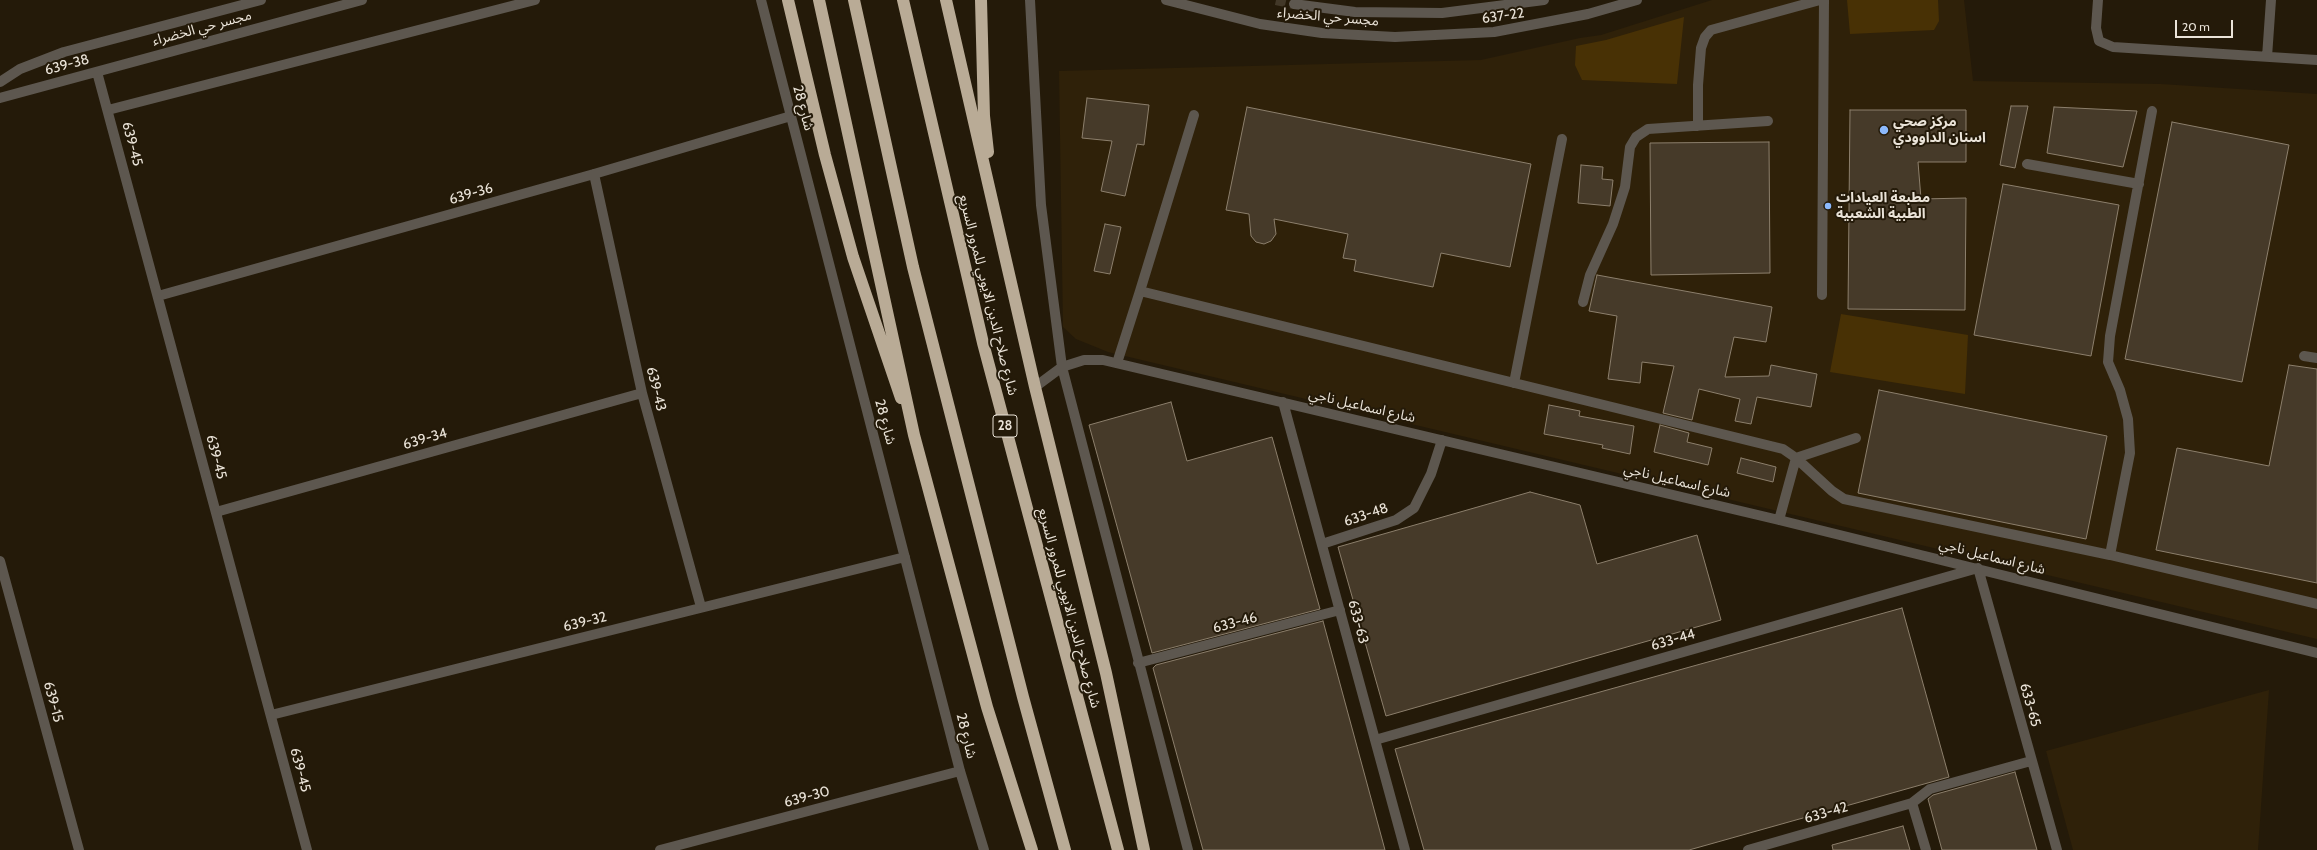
<!DOCTYPE html>
<meta charset="utf-8">
<style>
body{margin:0}
#map{position:relative;width:2317px;height:850px;overflow:hidden;background:#241a09;font-family:Cabin,sans-serif}
canvas{display:block}
.scale{position:absolute;left:2175px;top:20px;width:58px;height:18px;box-sizing:border-box;border:2px solid #eae3d8;border-top:0;padding-left:5px;font-size:12px;line-height:14px;white-space:nowrap;color:#eae3d8;-webkit-text-stroke:3px #241a09;paint-order:stroke}
</style>
<div id="map">
<canvas width="2317" height="850"></canvas>
<div class="scale">20 m</div>
</div>
<script>
const ctx = document.querySelector('canvas').getContext('2d');
ctx.lineJoin = 'round';
function paint(path, color) { ctx.fillStyle = color; ctx.fill(path, 'evenodd'); }
const shape = rows => new Path2D(rows.map(r => 'M' + r).join(''));
function strokePath(path, color, width, dash) { ctx.strokeStyle = color; ctx.lineWidth = width; ctx.lineCap = dash ? 'butt' : 'round'; ctx.setLineDash(dash || []); ctx.stroke(path); }
function label(font, color, halo, rows, align = 'center') {
  ctx.font = font + ' Cabin,"Noto Sans Arabic",sans-serif'; ctx.lineWidth = 4; ctx.setLineDash([]); ctx.textBaseline = 'middle'; ctx.strokeStyle = halo; ctx.fillStyle = color; for (const [text, x, y, turn = 0] of rows) {
    ctx.save(); ctx.translate(x, y); ctx.rotate((+turn || 0) * Math.PI / 180); ctx.textAlign = isNaN(turn) ? turn : align; if (halo) ctx.strokeText(text, 0, 0); ctx.fillText(text, 0, 0); ctx.restore();
  }
}
paint(shape([
 [1712,0,1964,0,1973,81,2161,84,2317,94,2317,639,1108,352,1076,339,1063,327,1059,71,1481,60,1580,38,1601,35],
 [2269,690,2258,850,2073,850,2046,751]
]), '#2f2109');
paint(shape([
 [1847,0,1938,0,1939,21,1934,30,1850,34],
 [1684,17,1677,84,1582,80,1575,65,1576,46,1606,40],
 [1841,314,1968,335,1965,394,1830,372]
]), '#483105');
const building = shape([
 [1087,98,1149,105,1144,145,1137,144,1125,196,1101,191,1112,141,1082,138,1087,98],
 [2011,106,2028,106,2015,168,2000,165,2011,106],
 [1247,107,1531,164,1510,267,1441,253,1433,287,1354,271,1356,260,1343,258,1348,234,1274,219,1276,234,1271,241,1264,244,1256,242,1251,236,1249,214,1226,210,1247,107],
 [2054,107,2137,111,2123,167,2047,153,2054,107],
 [1850,110,1966,110,1966,162,1918,162,1921,199,1966,198,1965,310,1848,309,1850,110],
 [2172,122,2289,145,2242,382,2125,359,2172,122],
 [1769,142,1770,273,1651,275,1650,143,1769,142],
 [1581,165,1603,167,1602,179,1613,180,1610,206,1578,203,1581,165],
 [2003,184,2119,205,2091,356,1974,335,2003,184],
 [1105,224,1121,227,1110,274,1094,271,1105,224],
 [1597,275,1772,307,1766,342,1734,337,1725,377,1769,376,1771,365,1817,374,1811,407,1757,397,1751,424,1735,421,1740,399,1699,389,1692,420,1663,413,1674,366,1642,362,1640,383,1608,379,1617,316,1589,311,1597,275],
 [2289,365,2317,369,2317,583,2156,550,2177,448,2269,466,2289,365],
 [1879,390,2107,436,2086,539,1858,493,1879,390],
 [1171,402,1187,461,1272,437,1320,609,1152,653,1089,425,1171,402],
 [1549,405,1580,411,1579,416,1634,426,1630,454,1602,448,1603,445,1544,434,1549,405],
 [1660,425,1689,433,1687,442,1712,448,1708,465,1654,452,1660,425],
 [1741,458,1776,467,1773,482,1737,473,1741,458],
 [1530,492,1580,505,1597,564,1697,535,1721,620,1386,716,1338,547,1530,492],
 [1902,608,1949,777,1689,850,1424,850,1395,749,1902,608],
 [1323,621,1385,850,1203,850,1153,668,1156,665,1323,621],
 [2015,772,2037,850,1942,850,1928,799,1933,795,2015,772],
 [1903,826,1910,850,1833,850,1832,845,1903,826]
]);
paint(building, '#463a29');
strokePath(building, '#8c7f6c', 1);
strokePath(shape([
 [1276,0,1294,4]
]), '#423828', 10, [10, 5]);
strokePath(shape([
 [761,0,960,771,984,850],
 [1030,0,1041,205,1062,367,1188,850],
 [1166,0,1260,24,1322,33,1395,37,1494,32,1588,14,1637,0],
 [2098,0,2096,28,2099,41,2113,47,2317,60],
 [1294,4,1355,12,1442,13,1544,0],
 [2267,57,2271,0],
 [97,72,307,850],
 [0,82,20,69,64,52,261,0],
 [0,98,362,0],
 [108,110,535,0],
 [1194,115,1140,291,1783,449,1796,458,1832,491,1844,499,2110,555,2317,604],
 [1698,126,1698,85,1701,48,1705,37,1711,30,1820,0],
 [2027,164,2139,184],
 [594,174,642,393,701,607],
 [1822,295,1824,0],
 [158,296,594,174,791,116],
 [1583,302,1590,275,1613,224,1625,187,1630,147,1636,137,1648,129,1768,121],
 [2304,356,2317,358],
 [1117,363,1140,291],
 [1514,383,1562,139],
 [1035,387,1062,367,1084,360,1103,360,1779,520,2317,653],
 [1283,402,1405,850],
 [216,512,642,393],
 [1779,520,1796,458,1856,438],
 [1322,544,1396,520,1414,508,1431,474,1442,440],
 [2110,555,2130,453,2128,419,2120,390,2108,362,2110,336,2152,111],
 [0,561,79,850],
 [1138,663,1340,610],
 [271,715,905,557],
 [1375,740,1978,568,2057,850],
 [1912,803,1930,789,2031,761],
 [660,850,960,771],
 [1748,850,1912,803,1926,850]
]), '#5d574f', 10);
strokePath(shape([
 [788,0,825,155,853,257,901,398],
 [819,0,914,435,987,707,1032,850],
 [854,0,913,267,1023,697,1065,850],
 [903,0,983,343,1118,850],
 [946,0,1035,387,1106,673,1144,850],
 [981,0,984,116,988,152]
]), '#b9ab96', 12);
for (const [x, y, r, color] of [
 [1884,130,5,"#8cb9fc"],
 [1828,206,4,"#8cb9fc"]
]) { const dot = new Path2D(); dot.arc(x, y, r, 0, 2 * Math.PI); ctx.fillStyle = color; ctx.fill(dot); strokePath(dot, '#241a09', 1.5); }
for (const [x, y, w] of [
 [1005,426,24]
]) { const box = new Path2D(); box.roundRect(x - w / 2, y - 11, w, 22, 3); ctx.fillStyle = '#241a09'; ctx.fill(box); strokePath(box, '#eae3d8', 1); }
label('bold 13px', '#eae3d8', null, [
 ["28",1005,426]
]);
label('14px', '#eae3d8', '#241a09', [
 ["637-22",1503,16,-8],
 ["مجسر حي الخضراء",1328,17,5],
 ["مجسر حي الخضراء",202,28,-15],
 ["639-38",67,65,-15],
 ["شارع 28",803,108,75],
 ["639-45",132,144,75],
 ["639-36",471,194,-16],
 ["شارع صلاح الدين الايوبي للمرور السريع",988,295,76],
 ["639-43",656,389,76],
 ["شارع اسماعيل ناجي",1362,406,13],
 ["شارع 28",885,422,75],
 ["639-34",425,439,-16],
 ["639-45",216,457,75],
 ["شارع اسماعيل ناجي",1677,481,13],
 ["633-48",1366,515,-19],
 ["شارع اسماعيل ناجي",1992,557,14],
 ["شارع صلاح الدين الايوبي للمرور السريع",1069,608,75],
 ["639-32",585,622,-14],
 ["633-63",1358,622,75],
 ["633-46",1235,623,-15],
 ["633-44",1673,640,-16],
 ["639-15",53,702,75],
 ["633-65",2030,705,74],
 ["شارع 28",966,736,76],
 ["639-45",300,770,75],
 ["639-30",807,797,-15],
 ["633-42",1826,813,-16]
]);
label('bold 14px', '#eae3d8', '#241a09', [
 ["مركز صحي",1893,122],
 ["اسنان الداوودي",1893,138],
 ["مطبعة العيادات",1836,198],
 ["الطبية الشعبية",1836,214]
], 'left');
</script>
